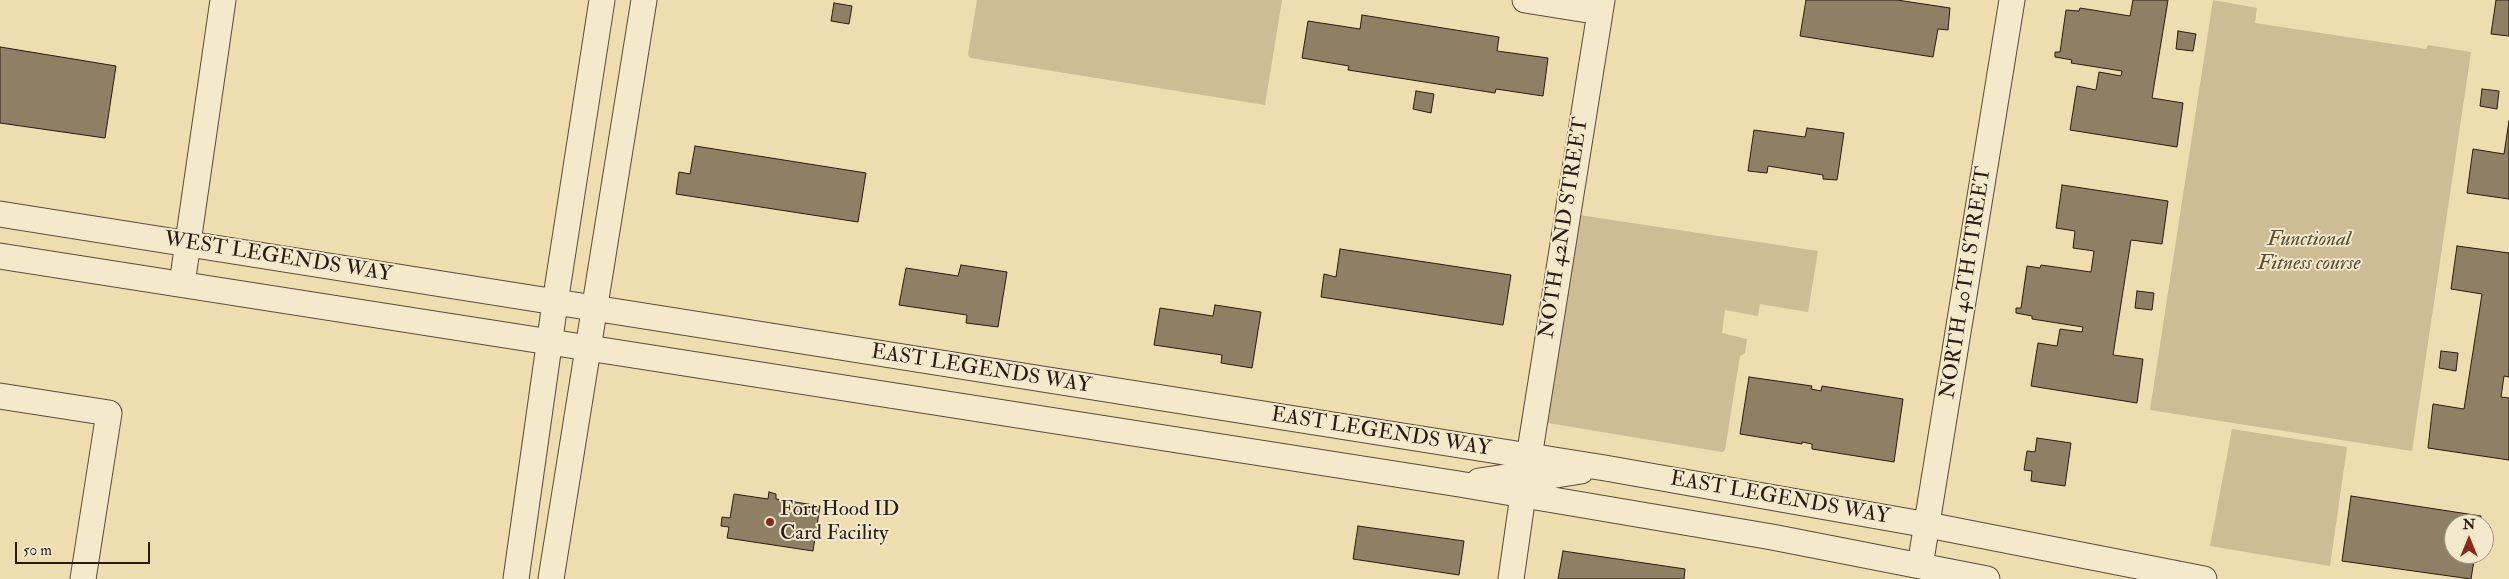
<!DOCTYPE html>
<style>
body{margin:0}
#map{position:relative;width:2509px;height:579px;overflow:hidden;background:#eeddaf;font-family:"IM FELL Double Pica",serif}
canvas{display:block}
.north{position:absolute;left:2444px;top:514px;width:50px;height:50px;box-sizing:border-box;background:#f4e9cb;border:1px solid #a39681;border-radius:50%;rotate:0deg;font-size:14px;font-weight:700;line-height:20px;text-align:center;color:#291a12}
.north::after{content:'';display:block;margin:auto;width:18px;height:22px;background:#8f2418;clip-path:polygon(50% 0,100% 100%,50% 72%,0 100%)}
.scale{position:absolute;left:15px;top:542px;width:135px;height:22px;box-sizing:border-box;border:2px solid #291a12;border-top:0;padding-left:6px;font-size:15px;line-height:18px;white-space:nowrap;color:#291a12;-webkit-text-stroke:4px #f4e9cb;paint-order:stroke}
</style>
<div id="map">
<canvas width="2509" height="579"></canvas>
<div class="north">N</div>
<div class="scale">50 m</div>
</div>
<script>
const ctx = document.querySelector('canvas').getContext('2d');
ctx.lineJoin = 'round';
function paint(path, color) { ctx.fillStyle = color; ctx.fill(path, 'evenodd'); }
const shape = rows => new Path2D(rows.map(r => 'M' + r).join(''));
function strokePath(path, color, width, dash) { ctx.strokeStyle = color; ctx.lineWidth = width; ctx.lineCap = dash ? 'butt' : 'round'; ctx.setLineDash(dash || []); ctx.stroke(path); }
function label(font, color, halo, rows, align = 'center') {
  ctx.font = font + ' "IM FELL Double Pica",serif'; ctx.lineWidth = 4; ctx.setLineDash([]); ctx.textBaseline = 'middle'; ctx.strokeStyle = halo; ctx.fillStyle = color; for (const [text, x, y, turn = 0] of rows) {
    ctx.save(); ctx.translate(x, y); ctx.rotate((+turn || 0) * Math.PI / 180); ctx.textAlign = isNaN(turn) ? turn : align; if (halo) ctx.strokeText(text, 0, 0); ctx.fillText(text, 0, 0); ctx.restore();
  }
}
paint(shape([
 [977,0,1282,0,1265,105,971,58,968,55],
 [2213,0,2257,8,2255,23,2426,49,2428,45,2471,52,2412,451,2150,410],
 [1579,215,1818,251,1808,312,1760,304,1758,316,1725,310,1722,333,1747,339,1745,353,1740,356,1725,450,1722,452,1548,423],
 [2232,429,2347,447,2330,566,2210,546]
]), '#cdbc94');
const building = shape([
 [1806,0,1897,0,1950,8,1948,30,1938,29,1933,57,1800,36,1806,0],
 [2133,0,2168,0,2152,98,2183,103,2177,147,2070,130,2077,86,2096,90,2099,72,2121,76,2122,71,2071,63,2072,60,2055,57,2055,52,2060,52,2066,10,2079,11,2080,8,2130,16,2133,0],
 [2496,0,2509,0,2509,36,2491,34,2496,0],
 [834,3,852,6,849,24,831,21,834,3],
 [1362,15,1499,37,1497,51,1548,58,1543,96,1496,89,1495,93,1348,70,1349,66,1302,58,1308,21,1360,29,1362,15],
 [2178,31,2196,34,2193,51,2176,49,2178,31],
 [0,47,116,66,105,138,0,123,0,47],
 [2482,89,2499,91,2497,109,2480,106,2482,89],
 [1416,91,1434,94,1431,113,1413,109,1416,91],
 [2509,121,2509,199,2467,193,2473,149,2504,154,2509,121],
 [1807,128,1844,133,1837,180,1823,179,1823,175,1768,166,1767,173,1748,171,1754,130,1805,137,1807,128],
 [695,146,866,173,858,222,676,194,679,172,690,174,695,146],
 [2062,185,2168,201,2162,244,2131,240,2113,355,2143,359,2137,403,2031,386,2038,343,2057,346,2060,329,2082,332,2083,327,2032,319,2032,316,2016,313,2016,308,2021,308,2027,266,2040,268,2041,265,2091,272,2094,251,2073,248,2075,231,2056,228,2062,185],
 [2457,246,2509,253,2509,377,2504,376,2501,397,2509,398,2509,460,2428,448,2433,404,2464,409,2482,294,2451,289,2457,246],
 [1340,249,1511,275,1503,325,1321,297,1324,274,1336,277,1340,249],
 [961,265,1007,272,998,327,966,323,967,315,899,305,906,268,958,276,961,265],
 [2137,291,2154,293,2152,310,2135,308,2137,291],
 [1215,305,1261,312,1252,368,1221,363,1222,355,1154,345,1160,308,1213,316,1215,305],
 [2441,351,2458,353,2456,371,2439,368,2441,351],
 [1749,377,1812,386,1811,389,1821,391,1822,386,1903,399,1894,462,1812,449,1812,444,1802,442,1802,444,1740,434,1749,377],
 [2037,438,2071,443,2065,486,2031,481,2032,471,2024,470,2027,451,2035,452,2037,438],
 [769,492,776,494,776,499,820,506,813,551,727,538,729,527,721,526,722,517,730,518,734,494,768,499,769,492],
 [2351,496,2481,516,2480,524,2454,524,2454,554,2475,554,2471,579,2342,561,2351,496],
 [1358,526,1464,541,1459,575,1353,559,1358,526],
 [1563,551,1685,569,1684,579,1558,579,1563,551]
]);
paint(building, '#8f7f64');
strokePath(building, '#291a12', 1);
const minor = shape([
 [1525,0,1600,12],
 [0,214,1605,468,1928,525,2204,579],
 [0,256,1459,484,1772,537,1987,579],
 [182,284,223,0],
 [0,396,109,413,83,579],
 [1479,481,1512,476,1522,470,1529,457,1602,0],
 [1523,495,1535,483,1550,476,1581,471],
 [1920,566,2012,0],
 [516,579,555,303,602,0],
 [551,579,644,0],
 [1511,579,1523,495]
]);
strokePath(minor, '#5a4b39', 27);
strokePath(minor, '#f4e9cb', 25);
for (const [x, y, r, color] of [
 [770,522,5,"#8f2418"]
]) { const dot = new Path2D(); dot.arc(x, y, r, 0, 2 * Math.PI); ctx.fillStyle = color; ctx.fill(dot); strokePath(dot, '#f4e9cb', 2); }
label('21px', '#291a12', '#f4e9cb', [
 ["NOTH 42ND STREET",1565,228,-81],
 ["WEST LEGENDS WAY",278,258,9],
 ["NORTH 40TH STREET",1967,283,-81],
 ["EAST LEGENDS WAY",981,370,9],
 ["EAST LEGENDS WAY",1381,433,9],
 ["EAST LEGENDS WAY",1780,499,10]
]);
label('italic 21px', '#5a4b39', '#f4e9cb', [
 ["Functional",2309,240],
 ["Fitness course",2309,264]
]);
label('21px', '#291a12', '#f4e9cb', [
 ["Fort Hood ID",780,510],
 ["Card Facility",780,534]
], 'left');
</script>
